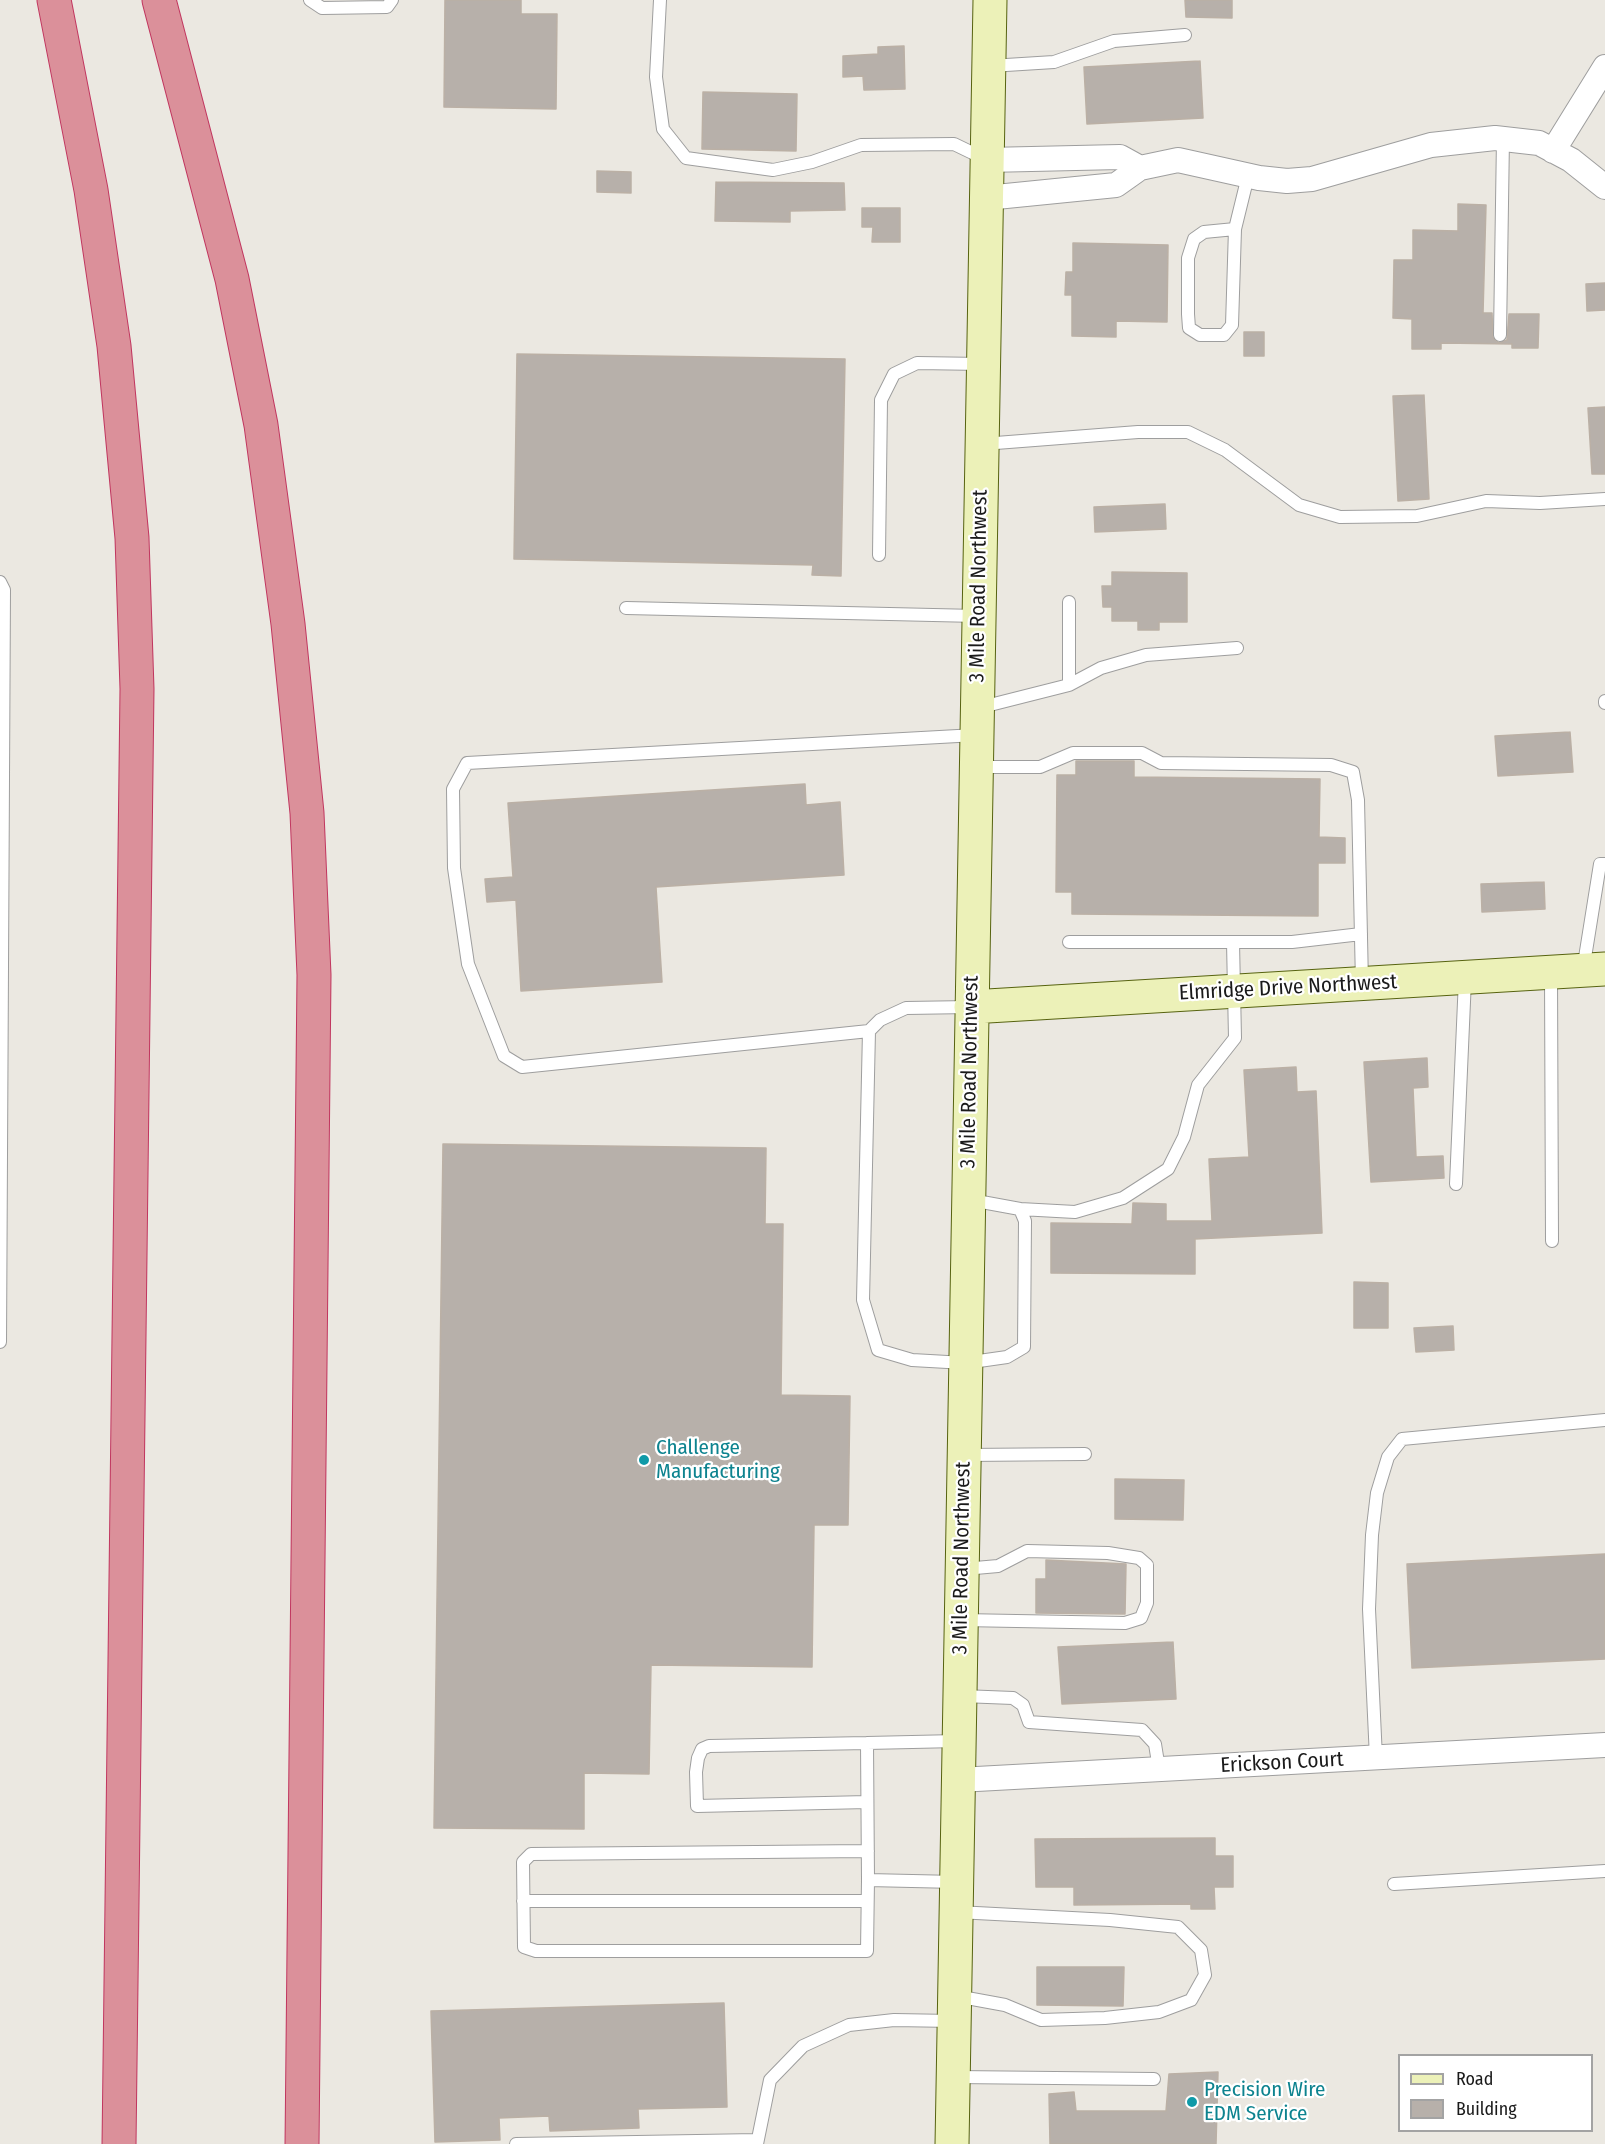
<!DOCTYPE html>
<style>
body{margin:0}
#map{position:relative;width:1605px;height:2144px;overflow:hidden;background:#ebe8e1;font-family:"Fira Sans Condensed",sans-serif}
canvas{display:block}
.legend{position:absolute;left:1398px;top:2054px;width:195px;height:78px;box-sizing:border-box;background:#fff;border:2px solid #a3a3a3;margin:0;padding:8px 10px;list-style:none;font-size:18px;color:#1a1a1a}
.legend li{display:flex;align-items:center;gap:12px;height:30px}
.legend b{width:30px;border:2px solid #a3a3a3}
</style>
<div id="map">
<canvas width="1605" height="2144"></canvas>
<ul class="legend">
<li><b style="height:8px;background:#ecf1b8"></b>Road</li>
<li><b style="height:16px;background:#b7b0aa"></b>Building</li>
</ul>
</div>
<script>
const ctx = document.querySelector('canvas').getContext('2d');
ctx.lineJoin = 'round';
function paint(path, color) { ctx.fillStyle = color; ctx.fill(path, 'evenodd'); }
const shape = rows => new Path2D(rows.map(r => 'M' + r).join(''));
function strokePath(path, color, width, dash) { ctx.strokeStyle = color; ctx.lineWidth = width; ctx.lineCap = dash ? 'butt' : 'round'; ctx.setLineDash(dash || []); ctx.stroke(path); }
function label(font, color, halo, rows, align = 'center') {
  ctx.font = font + ' "Fira Sans Condensed",sans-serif'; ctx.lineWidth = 4.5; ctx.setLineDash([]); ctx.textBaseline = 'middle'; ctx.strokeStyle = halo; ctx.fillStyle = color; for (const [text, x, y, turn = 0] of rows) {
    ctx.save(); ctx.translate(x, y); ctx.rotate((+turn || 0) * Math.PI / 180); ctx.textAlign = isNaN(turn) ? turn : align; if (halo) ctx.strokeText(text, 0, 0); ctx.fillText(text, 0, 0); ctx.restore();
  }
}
const building = shape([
 [445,0,521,0,521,14,557,14,556,109,444,107,445,0],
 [1185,0,1232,0,1232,18,1186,17,1185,0],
 [904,46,905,89,864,90,863,76,843,77,843,56,878,54,878,47,904,46],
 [1200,61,1203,118,1087,124,1084,67,1200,61],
 [703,92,797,94,796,151,702,149,703,92],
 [597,171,631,172,631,193,597,192,597,171],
 [716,182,844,183,845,210,790,211,790,222,715,221,716,182],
 [1458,204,1486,205,1483,313,1492,313,1493,338,1499,343,1507,340,1509,314,1539,314,1538,348,1512,348,1512,344,1441,343,1441,349,1412,349,1412,319,1393,318,1394,260,1413,260,1413,230,1458,231,1458,204],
 [862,208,900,208,900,242,872,242,873,227,862,227,862,208],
 [1073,243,1168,245,1167,322,1116,321,1116,337,1072,336,1072,295,1065,295,1066,272,1073,272,1073,243],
 [1605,283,1605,310,1587,311,1586,284,1605,283],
 [1244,332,1264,332,1264,356,1244,356,1244,332],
 [517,354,845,359,841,576,812,575,813,565,514,559,517,354],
 [1424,395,1429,499,1398,501,1393,396,1424,395],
 [1605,407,1605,474,1592,474,1588,408,1605,407],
 [1165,504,1166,529,1095,532,1094,507,1165,504],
 [1112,572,1187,573,1187,622,1159,622,1159,630,1138,630,1138,621,1112,621,1112,607,1103,607,1102,586,1112,586,1112,572],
 [1570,732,1573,772,1498,776,1495,736,1570,732],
 [1076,761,1134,761,1134,777,1320,779,1319,837,1345,838,1345,863,1318,863,1318,916,1072,914,1072,892,1056,892,1057,775,1076,775,1076,761],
 [805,784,806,805,840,802,844,875,656,887,662,982,521,991,516,900,487,902,485,879,513,877,508,803,805,784],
 [1544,882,1545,909,1482,912,1481,884,1544,882],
 [1427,1058,1428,1087,1413,1088,1416,1157,1443,1156,1444,1178,1371,1182,1364,1062,1427,1058],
 [1296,1067,1297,1092,1316,1091,1322,1233,1195,1239,1195,1274,1051,1273,1051,1223,1132,1224,1133,1203,1166,1204,1166,1221,1212,1221,1209,1159,1249,1157,1244,1070,1296,1067],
 [443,1144,766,1148,765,1224,783,1224,781,1395,850,1396,848,1525,814,1525,812,1667,651,1665,649,1774,584,1773,584,1829,434,1828,443,1144],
 [1354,1282,1388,1283,1388,1328,1354,1328,1354,1282],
 [1453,1326,1454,1350,1416,1352,1414,1328,1453,1326],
 [1115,1479,1184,1480,1183,1520,1115,1519,1115,1479],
 [1605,1554,1605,1659,1412,1668,1407,1564,1605,1554],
 [1046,1560,1126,1564,1125,1614,1036,1613,1036,1579,1046,1579,1046,1560],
 [1173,1642,1176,1699,1062,1704,1058,1647,1173,1642],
 [1215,1838,1215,1856,1233,1856,1233,1887,1214,1887,1215,1909,1191,1909,1191,1904,1074,1905,1074,1887,1036,1887,1035,1839,1215,1838],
 [1037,1967,1124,1967,1123,2006,1037,2005,1037,1967],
 [724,2003,727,2107,638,2109,639,2128,550,2131,549,2116,499,2118,500,2140,435,2142,431,2011,724,2003],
 [1218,2072,1216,2144,1050,2144,1049,2094,1074,2092,1076,2111,1166,2111,1169,2074,1218,2072]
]);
paint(building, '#b7b0aa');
strokePath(building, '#bbb0a5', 1.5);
const lane = shape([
 [310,0,322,8,387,7,392,0],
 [660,0,656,77,663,129,686,158,773,170,812,162,861,145,954,144,983,158],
 [990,66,1054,62,1114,41,1185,35],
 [1235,229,1204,232,1194,239,1188,258,1188,314,1189,328,1200,335,1224,335,1232,325,1235,229,1248,176],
 [1500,335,1503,138],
 [983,444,1138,432,1188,432,1225,450,1299,505,1340,517,1417,516,1486,501,1540,503,1605,499],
 [879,555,881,400,894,374,917,363,982,364],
 [0,582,4,590,0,1342],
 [626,608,977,616],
 [1069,685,1069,602],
 [1605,701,1605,703],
 [978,708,1069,685,1101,668,1146,655,1237,648],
 [977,767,1040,767,1073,753,1142,753,1161,763,1331,765,1353,772,1358,800,1362,983],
 [1069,942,1292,942,1361,934],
 [1583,970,1600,864,1605,864],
 [1551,974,1552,1241],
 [970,1007,906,1008,880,1020,869,1031,863,1300,878,1350,912,1360,965,1363,1007,1357,1024,1347,1025,1221,1020,1209,971,1200],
 [869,1031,522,1067,504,1056,468,964,454,868,453,789,467,763,976,735],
 [1456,1184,1465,979],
 [1020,1209,1075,1212,1123,1198,1168,1169,1184,1137,1198,1085,1235,1038,1233,942],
 [965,1455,1085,1454],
 [962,1620,1125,1623,1141,1618,1147,1603,1147,1565,1139,1558,1108,1553,1027,1551,998,1566,964,1569],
 [962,1696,1013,1698,1023,1705,1029,1722,1142,1730,1155,1744,1159,1769],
 [867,1743,709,1746,702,1749,698,1758,696,1772,697,1806,867,1802],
 [1376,1758,1369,1609,1372,1535,1377,1493,1388,1457,1402,1439,1605,1420],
 [868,1851,531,1854,523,1862,524,1947,536,1951,867,1951,868,1880],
 [956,1882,868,1880,867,1743,957,1741],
 [1394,1884,1605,1871],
 [523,1901,867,1901],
 [956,1996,1005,2005,1041,2020,1105,2018,1159,2012,1191,2000,1205,1975,1201,1950,1178,1927,1110,1920,957,1912],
 [955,2077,1154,2079],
 [516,2144,757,2140],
 [757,2144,770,2080,803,2046,849,2025,894,2020,953,2021]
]);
const street = shape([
 [1553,151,1605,67],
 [987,160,1120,157,1140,168],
 [986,198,1116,185,1140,168,1178,160,1259,178,1287,181,1312,179,1431,145,1495,138,1539,143,1571,160,1605,187],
 [958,1780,1605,1745]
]);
const secondary = shape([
 [971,1007,1605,969],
 [952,2144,990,0]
]);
const highway = shape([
 [54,0,91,190,114,346,132,538,137,689,119,2144],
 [159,0,232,279,261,425,288,624,307,813,314,975,302,2144]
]);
strokePath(lane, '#9e9e9e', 14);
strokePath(street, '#9e9e9e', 26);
strokePath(secondary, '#576310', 35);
strokePath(highway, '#c1365f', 35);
strokePath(lane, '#fff', 12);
strokePath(street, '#fff', 24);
strokePath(secondary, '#ecf1b8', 33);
strokePath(highway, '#db909a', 33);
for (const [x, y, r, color] of [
 [644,1460,6,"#0f9aa8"],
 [1192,2102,6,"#0f9aa8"]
]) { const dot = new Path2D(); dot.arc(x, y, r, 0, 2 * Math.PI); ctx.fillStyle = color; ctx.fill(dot); strokePath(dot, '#fff', 2); }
label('21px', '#1a1a1a', '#fff', [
 ["3 Mile Road Northwest",979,586,-89],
 ["Elmridge Drive Northwest",1288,988,-3],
 ["3 Mile Road Northwest",970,1072,-89],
 ["3 Mile Road Northwest",962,1558,-89],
 ["Erickson Court",1282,1763,-3]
]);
label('21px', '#0d838f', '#fff', [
 ["Challenge",656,1448],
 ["Manufacturing",656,1472],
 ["Precision Wire",1204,2090],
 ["EDM Service",1204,2114]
], 'left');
</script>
